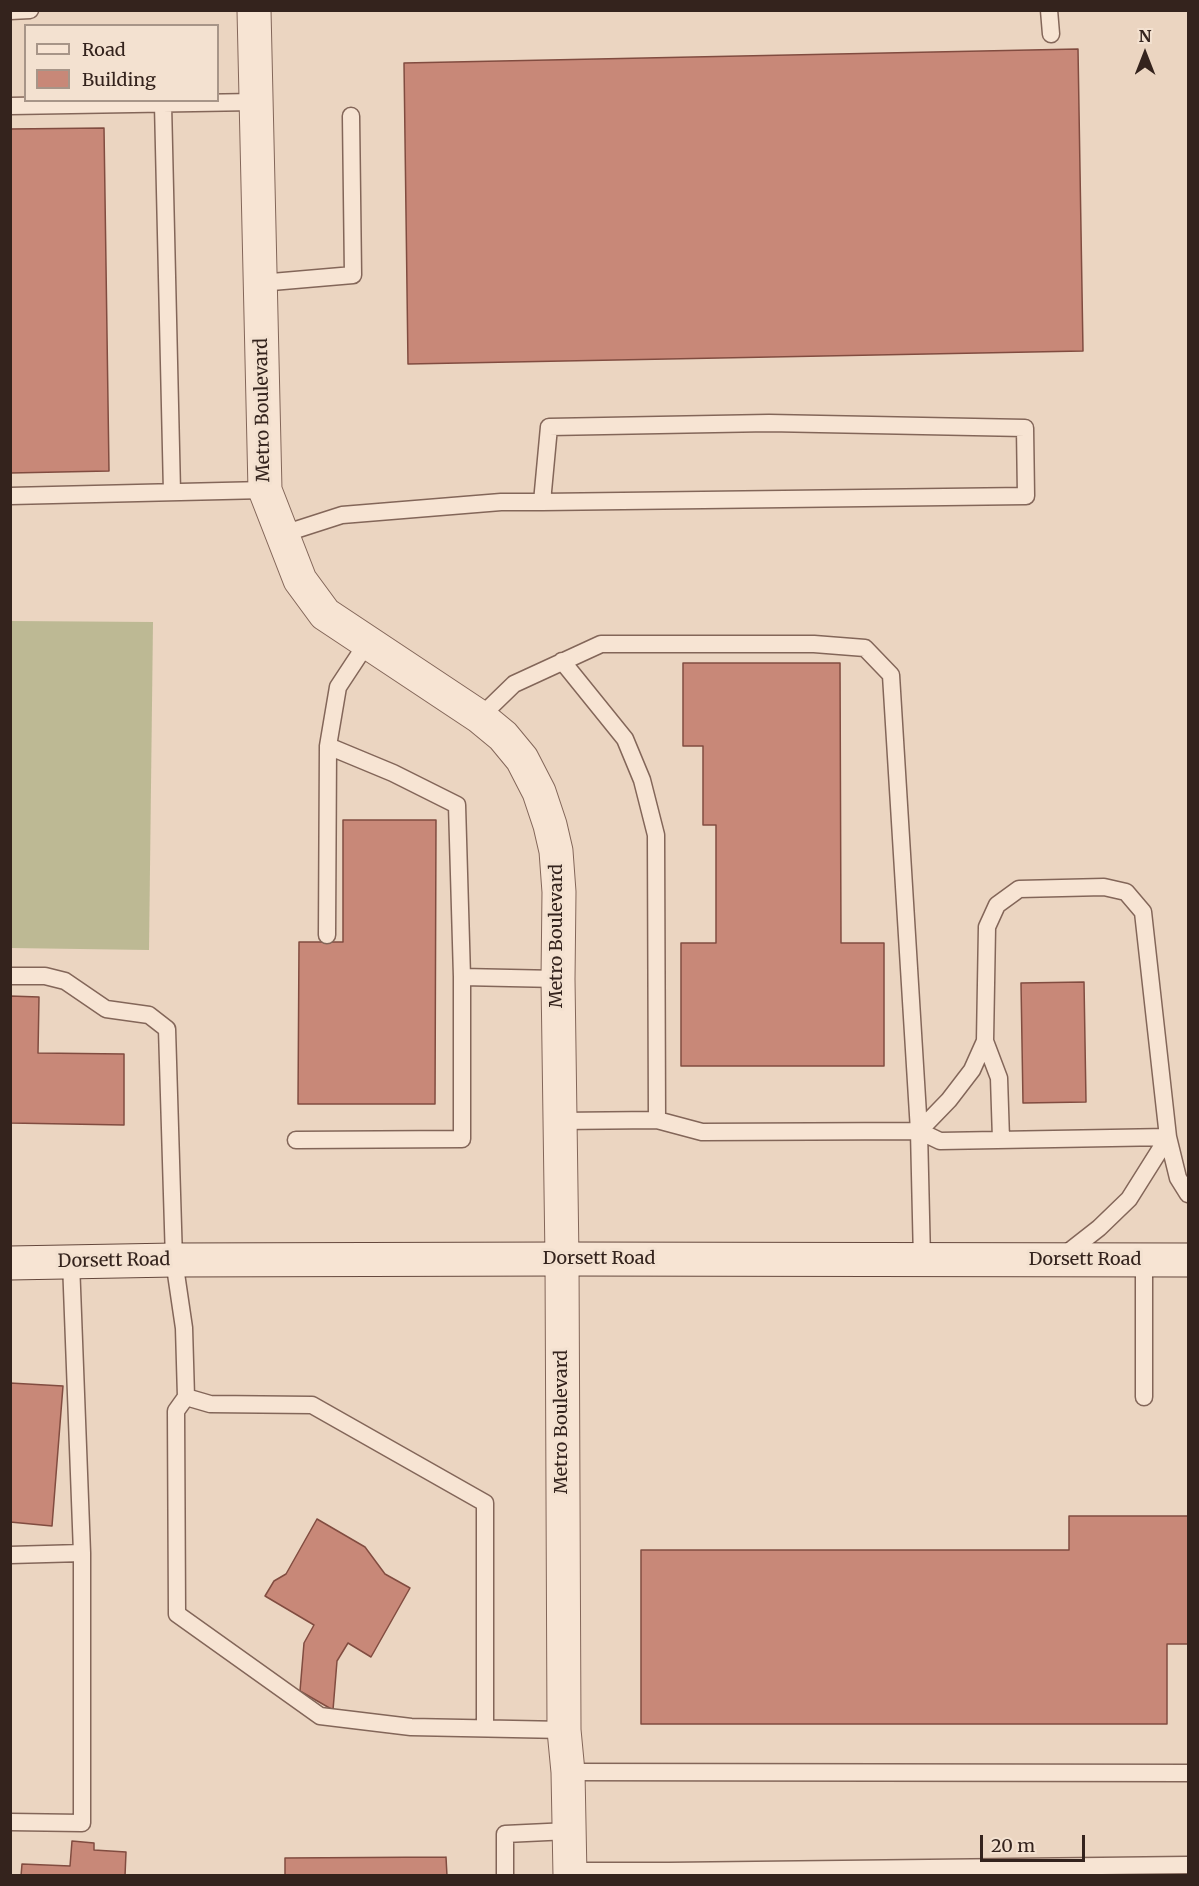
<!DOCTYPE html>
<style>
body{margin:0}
#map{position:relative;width:1199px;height:1886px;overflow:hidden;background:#ebd5c1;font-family:Merriweather,serif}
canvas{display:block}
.frame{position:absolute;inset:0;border:12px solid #34231d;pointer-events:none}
.legend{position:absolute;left:24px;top:24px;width:195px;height:78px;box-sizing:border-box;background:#f3e1d0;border:2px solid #a79588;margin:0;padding:8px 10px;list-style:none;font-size:18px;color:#34231d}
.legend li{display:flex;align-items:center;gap:12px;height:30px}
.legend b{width:30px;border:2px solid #a79588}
.north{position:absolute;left:1115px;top:24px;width:60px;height:60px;-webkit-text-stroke:4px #f3e1d0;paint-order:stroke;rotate:0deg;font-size:16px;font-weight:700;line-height:24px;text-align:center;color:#34231d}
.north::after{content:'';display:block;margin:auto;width:21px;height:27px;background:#34231d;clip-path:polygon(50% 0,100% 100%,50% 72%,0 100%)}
.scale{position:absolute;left:980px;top:1835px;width:105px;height:27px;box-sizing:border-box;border:3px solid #34231d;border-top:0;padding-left:8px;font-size:18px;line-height:21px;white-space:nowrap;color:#34231d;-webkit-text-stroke:4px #f3e1d0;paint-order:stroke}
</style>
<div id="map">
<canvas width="1199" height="1886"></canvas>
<div class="frame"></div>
<ul class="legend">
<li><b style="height:8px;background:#f7e4d3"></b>Road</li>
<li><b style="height:16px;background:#c88878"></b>Building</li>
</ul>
<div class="north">N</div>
<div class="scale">20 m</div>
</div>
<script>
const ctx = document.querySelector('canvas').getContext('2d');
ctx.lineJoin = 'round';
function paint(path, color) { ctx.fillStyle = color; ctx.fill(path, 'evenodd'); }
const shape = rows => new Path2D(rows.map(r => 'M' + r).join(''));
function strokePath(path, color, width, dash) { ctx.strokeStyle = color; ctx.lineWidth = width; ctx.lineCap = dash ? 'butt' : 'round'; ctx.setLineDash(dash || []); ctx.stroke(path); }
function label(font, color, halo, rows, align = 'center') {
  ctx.font = font + ' Merriweather,serif'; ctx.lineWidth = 6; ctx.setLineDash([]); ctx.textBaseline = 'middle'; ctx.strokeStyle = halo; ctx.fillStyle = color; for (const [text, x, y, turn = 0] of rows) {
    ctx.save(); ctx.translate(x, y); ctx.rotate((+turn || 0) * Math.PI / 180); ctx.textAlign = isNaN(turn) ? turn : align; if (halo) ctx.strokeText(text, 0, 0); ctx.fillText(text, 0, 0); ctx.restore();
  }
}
paint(shape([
 [11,621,153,622,149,950,11,948]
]), '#bdb994');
const building = shape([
 [1078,49,1083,351,408,364,404,63,1078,49],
 [104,128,109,471,10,473,10,129,104,128],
 [683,663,840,663,841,943,884,943,884,1066,681,1066,681,943,716,943,716,825,703,825,703,746,683,746,683,663],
 [343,820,436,820,435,1104,298,1104,299,942,343,942,343,820],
 [1084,982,1086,1102,1023,1103,1021,983,1084,982],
 [10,996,39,997,38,1053,124,1054,124,1125,10,1123,10,996],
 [10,1383,63,1386,52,1526,10,1522,10,1383],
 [1069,1516,1188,1516,1188,1644,1167,1644,1167,1724,641,1724,641,1550,1069,1550,1069,1516],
 [317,1519,365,1547,385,1574,410,1588,371,1657,348,1643,337,1661,333,1710,300,1691,304,1643,314,1625,265,1596,274,1581,286,1574,317,1519],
 [72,1841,94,1843,94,1850,126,1852,125,1876,21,1876,22,1864,70,1866,72,1841],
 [446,1857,447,1876,285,1876,285,1858,446,1857]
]);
paint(building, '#c88878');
strokePath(building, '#814c40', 1.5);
const service = shape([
 [1049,10,1051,34],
 [10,11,30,10],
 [163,104,172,492],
 [10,106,255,102],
 [260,283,353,275,351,116],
 [10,496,265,490],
 [283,534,342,515,501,502,542,502,1026,496,1025,428,769,423,549,427,542,502],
 [367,643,338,687,328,746,393,773,457,805,462,977],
 [480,717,514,684,601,644,814,644,865,648,891,675,919,1131,922,1260],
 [327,935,328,746],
 [10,976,45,976,65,981,106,1009,149,1015,167,1029,174,1260,184,1328,186,1397,176,1411,177,1614,320,1716,411,1727,564,1730],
 [657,1120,702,1132,919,1131,940,1141,1168,1137],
 [558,1121,657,1120,656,835,642,780,625,739,562,661],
 [919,1131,949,1100,972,1070,985,1041],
 [1001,1139,999,1078,985,1041,987,927,997,905,1019,889,1104,887,1126,892,1143,912,1168,1137,1178,1178,1188,1194],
 [296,1140,462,1139,462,977,558,979],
 [1062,1257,1099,1228,1129,1199,1168,1137],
 [1144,1260,1144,1397],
 [186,1397,210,1404,312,1405,485,1503,485,1728],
 [10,1555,82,1553],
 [568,1772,1188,1773],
 [10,1822,82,1823,82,1553,71,1262],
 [570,1871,669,1871,669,1876],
 [669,1871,1188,1865],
 [505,1876,505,1834,569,1831]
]);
const minor = shape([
 [254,10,265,490,300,580,325,614,480,717,503,736,522,759,539,792,550,825,556,851,559,892,558,979,562,1259,564,1730,568,1772,570,1876]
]);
const secondary = shape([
 [10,1263,174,1260,562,1259,1188,1260]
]);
strokePath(service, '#836659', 19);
strokePath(minor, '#836659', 35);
strokePath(secondary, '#65483d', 35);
strokePath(service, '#f7e4d3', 16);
strokePath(minor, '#f7e4d3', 33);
strokePath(secondary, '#f7e4d3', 33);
label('18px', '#34231d', '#f3e1d0', [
 ["Metro Boulevard",263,410,-91],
 ["Metro Boulevard",557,936,-90],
 ["Dorsett Road",599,1259],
 ["Dorsett Road",1085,1260],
 ["Dorsett Road",114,1261,-1],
 ["Metro Boulevard",562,1422,-90]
]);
</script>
